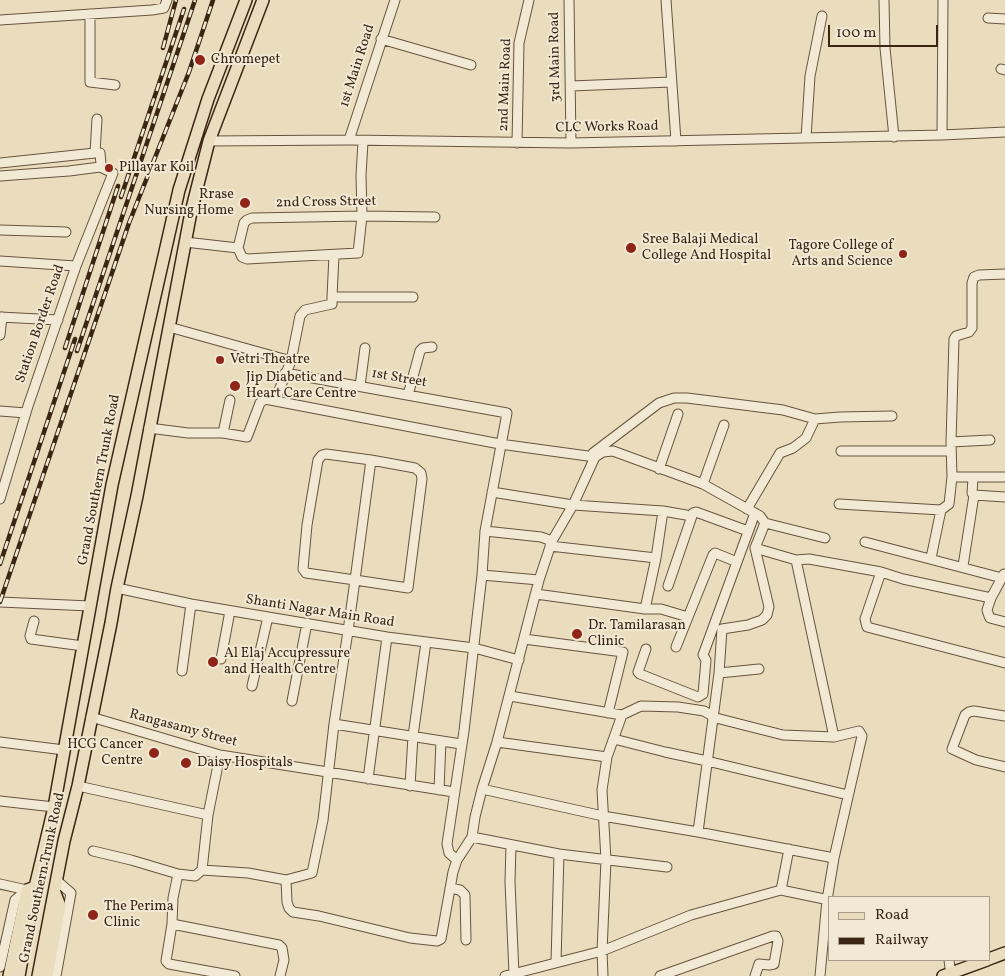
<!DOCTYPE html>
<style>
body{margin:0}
#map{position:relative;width:1005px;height:976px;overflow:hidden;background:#eaddbd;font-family:Vollkorn,serif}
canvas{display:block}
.legend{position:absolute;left:828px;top:896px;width:162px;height:65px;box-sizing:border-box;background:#f1e9d4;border:1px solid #a89b87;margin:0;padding:6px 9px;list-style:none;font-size:15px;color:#3b2614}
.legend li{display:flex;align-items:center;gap:10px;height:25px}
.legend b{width:25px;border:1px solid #a89b87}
.scale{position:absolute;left:828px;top:25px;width:110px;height:22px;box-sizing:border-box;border:2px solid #3b2614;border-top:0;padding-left:6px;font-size:15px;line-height:18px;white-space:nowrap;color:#3b2614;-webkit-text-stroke:4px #f1e9d4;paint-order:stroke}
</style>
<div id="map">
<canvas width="1005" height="976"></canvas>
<ul class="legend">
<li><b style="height:6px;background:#eaddbd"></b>Road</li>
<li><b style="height:6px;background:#3b2614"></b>Railway</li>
</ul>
<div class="scale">100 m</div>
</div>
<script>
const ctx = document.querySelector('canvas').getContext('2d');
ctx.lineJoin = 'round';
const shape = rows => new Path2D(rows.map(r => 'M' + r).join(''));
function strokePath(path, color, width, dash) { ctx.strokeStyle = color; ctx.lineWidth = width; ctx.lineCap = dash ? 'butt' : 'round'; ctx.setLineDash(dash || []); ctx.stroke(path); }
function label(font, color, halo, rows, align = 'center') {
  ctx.font = font + ' Vollkorn,serif'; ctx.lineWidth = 4; ctx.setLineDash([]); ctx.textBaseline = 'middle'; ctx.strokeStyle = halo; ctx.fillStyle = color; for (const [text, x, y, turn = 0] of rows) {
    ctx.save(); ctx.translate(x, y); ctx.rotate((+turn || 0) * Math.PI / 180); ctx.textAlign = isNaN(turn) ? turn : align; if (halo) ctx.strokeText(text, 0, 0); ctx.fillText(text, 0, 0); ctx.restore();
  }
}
const minor = shape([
 [569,0,571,143],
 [666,0,676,141],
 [884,0,885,48,894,137],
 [90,14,90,82,115,85],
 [988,18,1005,19],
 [0,20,152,10,164,8,167,0],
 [381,39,471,65],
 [1001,69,1005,70],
 [571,86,671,82],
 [942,135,943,0],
 [806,138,810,76,822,16],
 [349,140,395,0],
 [209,141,349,140,571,143,942,135,1005,132],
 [517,143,519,43,529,0],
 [95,153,97,119],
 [0,163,95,153,100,153,101,164,100,167,69,171,0,176],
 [0,230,66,232],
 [185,242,238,248],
 [238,248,242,257,247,259,358,253,362,216,361,175,363,142],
 [238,248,244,223,247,220,252,218,362,216,435,217],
 [334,255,332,297,413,297],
 [0,261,76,266],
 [0,317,58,320],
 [169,327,291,361],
 [0,335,2,317],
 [285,373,507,413,485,531,482,575,464,731,447,844,449,853,457,860],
 [360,386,365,348],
 [408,395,420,351,423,348,432,347],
 [275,400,291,361,300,316,305,310,332,304,332,297],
 [0,411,26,413],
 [149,428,188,433,223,433,247,437,260,403,265,399,500,444,595,457],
 [223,433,230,400],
 [951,442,990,440],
 [841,451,951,451],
 [593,453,659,403,674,398,687,398,783,410,815,419],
 [659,469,678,414],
 [952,477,1005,477],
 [703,484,724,425],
 [492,492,573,505,663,511,686,515],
 [974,495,1005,497],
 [0,499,28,406,76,266,113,173,100,167],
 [839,504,941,510],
 [747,509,780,453,793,448,806,438,815,419,840,417,892,416],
 [765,523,825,538],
 [485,531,541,537,552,541],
 [865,542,1002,578],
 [656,558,663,511],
 [931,558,941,510,949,504,952,477,951,442,954,339,956,336,969,332,972,328,972,283,974,277,979,275,1005,274],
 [963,566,974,495,972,493,973,478],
 [881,572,865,619,867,627,1005,663],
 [482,575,539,580],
 [668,586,693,513,696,512,748,531],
 [117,588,191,604,268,617,387,637,474,648,519,660],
 [536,594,645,609,656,558,550,546],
 [991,598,1004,574],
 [0,602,90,606],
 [645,609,661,609,688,617],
 [34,621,30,636,31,639,83,646],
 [524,639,623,652,608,713],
 [676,647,713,555,715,553,737,562],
 [646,649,638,672,640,674,698,697,703,694,706,660,703,655,755,513],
 [221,659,230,611],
 [182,671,191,604],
 [719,673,759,669],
 [252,686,268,617],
 [510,696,622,715],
 [292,701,307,623],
 [1005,716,974,711,969,712,965,715,952,749,976,760,1005,767],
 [91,717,220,755,454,792],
 [334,724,461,744],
 [614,739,665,752,707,761,848,795],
 [0,742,64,750],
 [497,742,607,757],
 [368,779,387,637],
 [78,786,208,815],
 [410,786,413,736,426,642],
 [482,789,603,816,698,832,834,858],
 [439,790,441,741],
 [0,801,54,807],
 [698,832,719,673,722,629,748,625,762,620,767,615,769,607,755,548],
 [472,837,559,854,667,867],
 [511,845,510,882,514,974],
 [93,851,131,860,178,874,195,876,202,870,248,873,286,880,287,902,289,908,293,912,319,916,410,938,437,941,441,939,453,872,457,860,472,837,475,817,482,789,497,742,539,580,552,541,573,505,595,457,603,452,613,451,703,484,760,516,765,523,755,548,796,560,809,559,881,572,903,579,991,598,987,610,989,616,990,618,1005,622],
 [202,870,208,815,220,755],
 [178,874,173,898,172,924,166,961,169,964,235,976],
 [286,880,312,873,323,820,334,724,348,631,355,580,371,460,415,468,421,473,422,479,408,588,355,580,306,573,303,569,307,525,318,460,322,455,326,454,371,460],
 [0,884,27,890],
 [450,888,460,890,465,895,466,940],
 [781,890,829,900],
 [172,924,279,945,282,948,284,960,280,976],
 [949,960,951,976],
 [556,962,559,854],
 [0,967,15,900,27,890],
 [56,976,71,893,56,880],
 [505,976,602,951,691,915,781,890,789,849],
 [603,976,602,951,606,860,602,790,607,757,622,715,641,706,678,707,704,711,716,718,783,735,834,737,796,560],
 [660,976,773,936,776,936,778,941,774,964,769,965,759,964,755,976],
 [820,976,827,900,834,858,862,736,859,731,834,737]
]);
const major = shape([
 [989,959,1005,953],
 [9,976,27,890,35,887],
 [19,976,35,887,54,807,112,485,179,190,208,99,246,0],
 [38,976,64,841,78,786,111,623,117,588,137,496,191,212,209,141,263,0],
 [47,976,60,906,55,893],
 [943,976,987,960]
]);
strokePath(minor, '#67543e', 11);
strokePath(major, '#3b2614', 14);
strokePath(minor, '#f1e9d4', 9);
strokePath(major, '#eaddbd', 11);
const rail = shape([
 [163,48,176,0],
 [121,197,184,9],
 [65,348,118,186],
 [77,351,195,0],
 [0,564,75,339],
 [0,602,129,223,189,72,213,0]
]);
strokePath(rail, '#3b2614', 4.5);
strokePath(rail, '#f1e9d4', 2.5, [8]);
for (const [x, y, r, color] of [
 [200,60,6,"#8f2418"],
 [109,168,5,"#8f2418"],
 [245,203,6,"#8f2418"],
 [631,248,6,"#8f2418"],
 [903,254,5,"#8f2418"],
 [220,360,5,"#8f2418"],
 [235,386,6,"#8f2418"],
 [577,634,6,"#8f2418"],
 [213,662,6,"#8f2418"],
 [154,753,6,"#8f2418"],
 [186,763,6,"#8f2418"],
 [93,915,6,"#8f2418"]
]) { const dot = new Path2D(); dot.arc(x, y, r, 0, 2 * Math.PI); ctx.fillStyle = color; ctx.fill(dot); strokePath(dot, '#f1e9d4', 2); }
label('14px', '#3b2614', '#f1e9d4', [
 ["3rd Main Road",556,57,-91],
 ["1st Main Road",358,66,-72],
 ["2nd Main Road",506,85,-88],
 ["CLC Works Road",607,128,-1],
 ["2nd Cross Street",326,203,-1],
 ["Station Border Road",41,324,-71],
 ["1st Street",399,379,10],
 ["Grand Southern Trunk Road",100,480,-79],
 ["Shanti Nagar Main Road",320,612,9],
 ["Rangasamy Street",183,729,15],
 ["Grand Southern Trunk Road",43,878,-78]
]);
label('14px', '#3b2614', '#f1e9d4', [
 ["Chromepet",211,60],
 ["Pillayar Koil",119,168],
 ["Rrase",234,195,"right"],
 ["Nursing Home",234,211,"right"],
 ["Sree Balaji Medical",642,240],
 ["College And Hospital",642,256],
 ["Tagore College of",893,246,"right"],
 ["Arts and Science",893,262,"right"],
 ["Vetri Theatre",230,360],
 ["Jip Diabetic and",246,378],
 ["Heart Care Centre",246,394],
 ["Dr. Tamilarasan",588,626],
 ["Clinic",588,642],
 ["Al Elaj Accupressure",224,654],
 ["and Health Centre",224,670],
 ["HCG Cancer",143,745,"right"],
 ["Centre",143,761,"right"],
 ["Daisy Hospitals",197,763],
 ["The Perima",104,907],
 ["Clinic",104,923]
], 'left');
</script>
